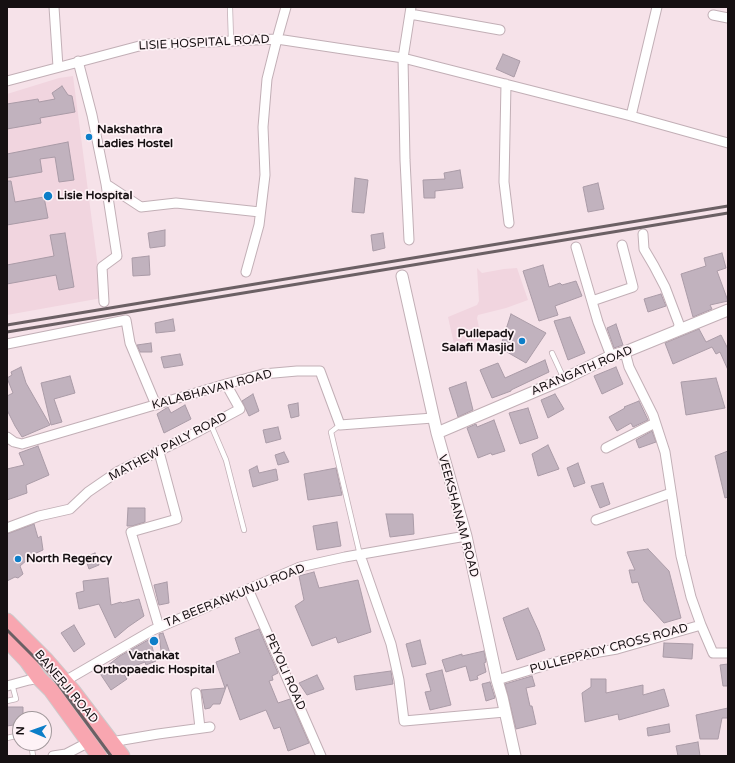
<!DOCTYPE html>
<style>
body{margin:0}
#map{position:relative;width:735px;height:763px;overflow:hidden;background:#f6e2e9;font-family:"Varela Round",sans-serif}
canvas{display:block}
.frame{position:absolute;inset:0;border:8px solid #161012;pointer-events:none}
.north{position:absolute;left:12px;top:711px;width:40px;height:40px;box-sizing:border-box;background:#fef2f6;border:1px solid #a1989b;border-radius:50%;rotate:272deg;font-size:11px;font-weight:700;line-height:16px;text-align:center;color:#161012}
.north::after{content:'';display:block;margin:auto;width:14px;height:18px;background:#0d7ec8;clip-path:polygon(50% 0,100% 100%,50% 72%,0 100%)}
</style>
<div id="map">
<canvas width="735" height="763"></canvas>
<div class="frame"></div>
<div class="north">N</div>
</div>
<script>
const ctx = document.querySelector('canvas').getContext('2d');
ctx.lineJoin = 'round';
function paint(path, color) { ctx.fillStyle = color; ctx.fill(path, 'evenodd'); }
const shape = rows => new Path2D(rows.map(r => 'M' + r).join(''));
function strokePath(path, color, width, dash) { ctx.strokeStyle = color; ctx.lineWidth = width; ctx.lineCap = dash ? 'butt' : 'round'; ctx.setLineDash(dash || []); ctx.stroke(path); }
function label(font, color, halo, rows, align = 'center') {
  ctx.font = font + ' "Varela Round",sans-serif'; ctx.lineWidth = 3.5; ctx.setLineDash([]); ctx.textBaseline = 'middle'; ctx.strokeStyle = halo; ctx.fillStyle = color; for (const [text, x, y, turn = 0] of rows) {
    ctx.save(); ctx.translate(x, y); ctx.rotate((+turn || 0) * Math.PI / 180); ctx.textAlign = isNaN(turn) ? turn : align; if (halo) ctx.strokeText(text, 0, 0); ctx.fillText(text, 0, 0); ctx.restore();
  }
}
paint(shape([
 [73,76,102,298,7,315,7,94,59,78],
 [477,268,482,273,504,269,517,268,528,300,506,308,478,315,477,318,482,342,466,346,464,342,454,344,448,317,477,305,479,301]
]), '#f1d5df');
const building = shape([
 [503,54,520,61,514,77,496,69,503,54],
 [62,86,68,95,72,96,75,112,40,118,41,123,7,129,7,104,38,99,39,102,55,99,52,93,62,86],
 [68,142,74,180,59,182,55,157,40,159,42,172,7,178,7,154,68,142],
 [460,170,463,188,435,191,435,198,424,198,423,180,445,179,444,173,460,170],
 [355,178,368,180,364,213,352,212,355,178],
 [7,181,11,181,15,202,44,197,48,218,7,225,7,181],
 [598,183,604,209,588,212,583,187,598,183],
 [165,230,165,246,150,248,148,233,165,230],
 [65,233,74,287,59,290,56,275,7,284,7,265,54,256,50,235,65,233],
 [383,233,385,248,373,251,371,235,383,233],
 [722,253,726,268,717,271,728,301,710,305,712,309,693,317,681,274,706,266,704,258,722,253],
 [149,256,150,275,133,276,132,258,149,256],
 [543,265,549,287,560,283,562,285,576,281,582,296,555,306,558,315,539,321,523,271,543,265],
 [661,294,666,306,648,312,644,299,661,294],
 [511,314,546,333,526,363,500,348,511,314],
 [570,317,585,353,568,360,554,321,570,317],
 [173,319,175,331,156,333,155,323,173,319],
 [616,324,623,345,614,348,607,328,616,324],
 [699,329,706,342,721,335,728,349,728,370,720,352,716,354,712,347,673,364,665,343,699,329],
 [151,343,152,352,140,352,137,345,151,343],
 [180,354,183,365,164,368,161,357,180,354],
 [545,360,549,372,511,390,511,391,492,398,480,370,498,363,505,378,545,360],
 [21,367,26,383,50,425,22,437,15,426,7,410,7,396,13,393,7,378,12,375,11,372,21,367],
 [616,367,623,384,602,394,594,376,616,367],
 [70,376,75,393,54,399,62,422,51,425,41,383,70,376],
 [716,378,725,408,686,415,681,382,716,378],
 [466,382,473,410,458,417,449,388,466,382],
 [253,394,259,411,249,416,242,401,253,394],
 [555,394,564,409,548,418,541,400,555,394],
 [639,401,648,420,633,427,631,423,617,431,609,417,625,408,624,407,639,401],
 [298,403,299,416,291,418,288,405,298,403],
 [185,405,191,419,164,433,157,414,168,407,171,413,185,405],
 [528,408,538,438,520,444,509,413,528,408],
 [494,420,505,451,492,455,491,453,478,458,467,428,476,424,477,427,494,420],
 [278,427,281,439,266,443,263,430,278,427],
 [652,431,656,442,639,448,636,440,652,431],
 [548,445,559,469,538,476,532,454,548,445],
 [38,446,49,475,26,485,27,493,7,500,7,469,24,465,19,453,38,446],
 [728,451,728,497,725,498,715,456,728,451],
 [284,452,289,462,278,465,275,455,284,452],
 [578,463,585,483,574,487,567,468,578,463],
 [257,466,259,473,276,469,278,480,253,487,249,470,257,466],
 [336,468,342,495,308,500,304,474,336,468],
 [603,483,610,504,600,508,591,486,603,483],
 [128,508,145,508,145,522,132,526,127,526,128,508],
 [386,514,413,514,414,534,390,537,386,514],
 [337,522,341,546,317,550,313,526,337,522],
 [34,524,38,538,41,536,43,550,34,554,20,566,23,574,18,578,15,577,7,581,7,534,34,524],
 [648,549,669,571,681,618,664,623,644,601,638,582,632,583,629,570,635,570,627,552,648,549],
 [95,553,99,565,89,569,85,557,95,553],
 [314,572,319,588,358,580,371,632,338,643,336,637,312,646,295,606,304,600,299,576,314,572],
 [108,578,111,605,121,602,122,603,139,599,144,616,128,627,115,638,99,604,79,609,76,593,84,591,83,581,108,578],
 [167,582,169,603,159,605,154,585,167,582],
 [528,608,539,632,545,650,517,660,503,618,528,608],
 [74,625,85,644,74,652,61,633,74,625],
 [259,629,278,673,272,676,273,680,269,681,278,703,290,699,309,743,288,751,280,727,274,729,266,710,240,720,227,684,220,704,213,704,210,708,205,709,201,690,225,688,216,662,240,653,235,638,259,629],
 [163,633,171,656,162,659,159,634,163,633],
 [150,639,156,661,146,665,145,662,122,671,127,679,111,690,99,672,120,656,150,639],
 [420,640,426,664,412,667,406,644,420,640],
 [664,643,693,644,692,659,663,657,664,643],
 [484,651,486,662,484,663,486,672,477,676,478,679,470,681,466,666,446,672,442,660,462,654,462,656,484,651],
 [728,664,728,686,723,686,720,665,728,664],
 [442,670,451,705,430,710,425,692,431,691,426,674,442,670],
 [391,671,393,684,356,690,354,676,391,671],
 [317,675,324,689,307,695,299,683,317,675],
 [532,676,535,686,526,688,530,706,532,706,536,724,516,729,505,684,532,676],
 [591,679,606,679,606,693,643,685,643,695,664,689,669,706,619,720,618,714,585,722,582,693,591,687,591,679],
 [490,682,495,698,486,701,482,684,490,682],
 [7,707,23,707,23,719,20,719,20,724,7,726,7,707],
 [728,708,728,718,722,718,718,739,700,739,696,715,728,708],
 [669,724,670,732,648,736,647,728,669,724],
 [698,742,700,756,678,756,676,746,698,742]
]);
paint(building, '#c1b2be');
strokePath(building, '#aa9ba7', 1);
const service = shape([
 [230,7,231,41],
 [552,353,564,379],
 [211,425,226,460,244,530],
 [340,425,331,432,360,555],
 [7,701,16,699,12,684],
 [7,738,20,735],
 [31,743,33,756]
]);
const minor = shape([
 [54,7,58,67],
 [410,14,500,30],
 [713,15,728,18],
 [78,61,92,115,106,184,141,207,176,203,260,212],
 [7,81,143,45,277,39,286,7],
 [506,84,504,182,509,223],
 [631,116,657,7],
 [643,234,644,249,654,266,665,287,679,324,678,330],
 [409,240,405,160,403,58,631,116,728,143],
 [576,247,598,322,611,356],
 [246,272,259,225,265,175,263,127,267,79,277,39,403,58,411,7],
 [592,301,633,287,622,245],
 [104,302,102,267,117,256,106,184],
 [7,344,126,320,130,343,156,405],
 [625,352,629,367,653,415,665,452,681,556,691,597,701,625],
 [7,437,14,442,22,444,226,384,263,374,297,371,320,371,340,425,433,418],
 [606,448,655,423],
 [159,452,177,519,131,532,159,627],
 [596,520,671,493],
 [7,528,39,516,70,509,88,492,117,472,199,431,240,409,226,384],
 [360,555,391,644,399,680,404,721,505,712],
 [248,589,321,756],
 [497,680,576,656,617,649,701,625,713,653,728,653],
 [65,681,153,630,300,567,345,557,466,536],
 [7,686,29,680,39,678],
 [196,693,200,728],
 [111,742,158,734,210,727],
 [53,756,66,754,89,742]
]);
const tertiary = shape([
 [402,276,437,433,466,536,497,680,502,697,515,756],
 [437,433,564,379,611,356,625,352,728,310]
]);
const primary = shape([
 [7,621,46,660,72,690,122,756],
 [7,640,27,661,39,678,51,690,99,756]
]);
strokePath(service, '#c2afb6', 6);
strokePath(minor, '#c2afb6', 11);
strokePath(tertiary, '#c2afb6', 13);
strokePath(primary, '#cccacb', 17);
strokePath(service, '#fff', 4.5);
strokePath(minor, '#fff', 9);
strokePath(tertiary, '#fff', 11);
strokePath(primary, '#f8a6b0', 15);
strokePath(shape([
 [7,325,728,206],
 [7,332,728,213],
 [7,630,50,673,111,756]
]), '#6b6064', 3);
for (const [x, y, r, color] of [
 [89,137,4,"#0d7ec8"],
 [48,196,5,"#0d7ec8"],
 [522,341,4,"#0d7ec8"],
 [18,559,4,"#0d7ec8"],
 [154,641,5,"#0d7ec8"]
]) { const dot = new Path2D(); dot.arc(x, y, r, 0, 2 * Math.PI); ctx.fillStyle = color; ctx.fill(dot); strokePath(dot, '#fef2f6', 1.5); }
label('12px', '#161012', '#fef2f6', [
 ["LISIE HOSPITAL ROAD",204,43,-3],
 ["ARANGATH ROAD",582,371,-23],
 ["KALABHAVAN ROAD",212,390,-15],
 ["MATHEW PAILY ROAD",168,447,-28],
 ["VEEKSHANAM ROAD",458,516,75],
 ["TA BEERANKUNJU ROAD",235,596,-22],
 ["PULLEPPADY CROSS ROAD",609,649,-15],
 ["PEYOLI ROAD",285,672,66],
 ["BANERJI ROAD",66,687,50]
]);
label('bold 12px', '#161012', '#fef2f6', [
 ["Nakshathra",97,130],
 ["Ladies Hostel",97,144],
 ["Lisie Hospital",57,196],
 ["Pullepady",514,334,"right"],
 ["Salafi Masjid",514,348,"right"],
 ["North Regency",26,559],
 ["Vathakat",154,656,"center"],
 ["Orthopaedic Hospital",154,670,"center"]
], 'left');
</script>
